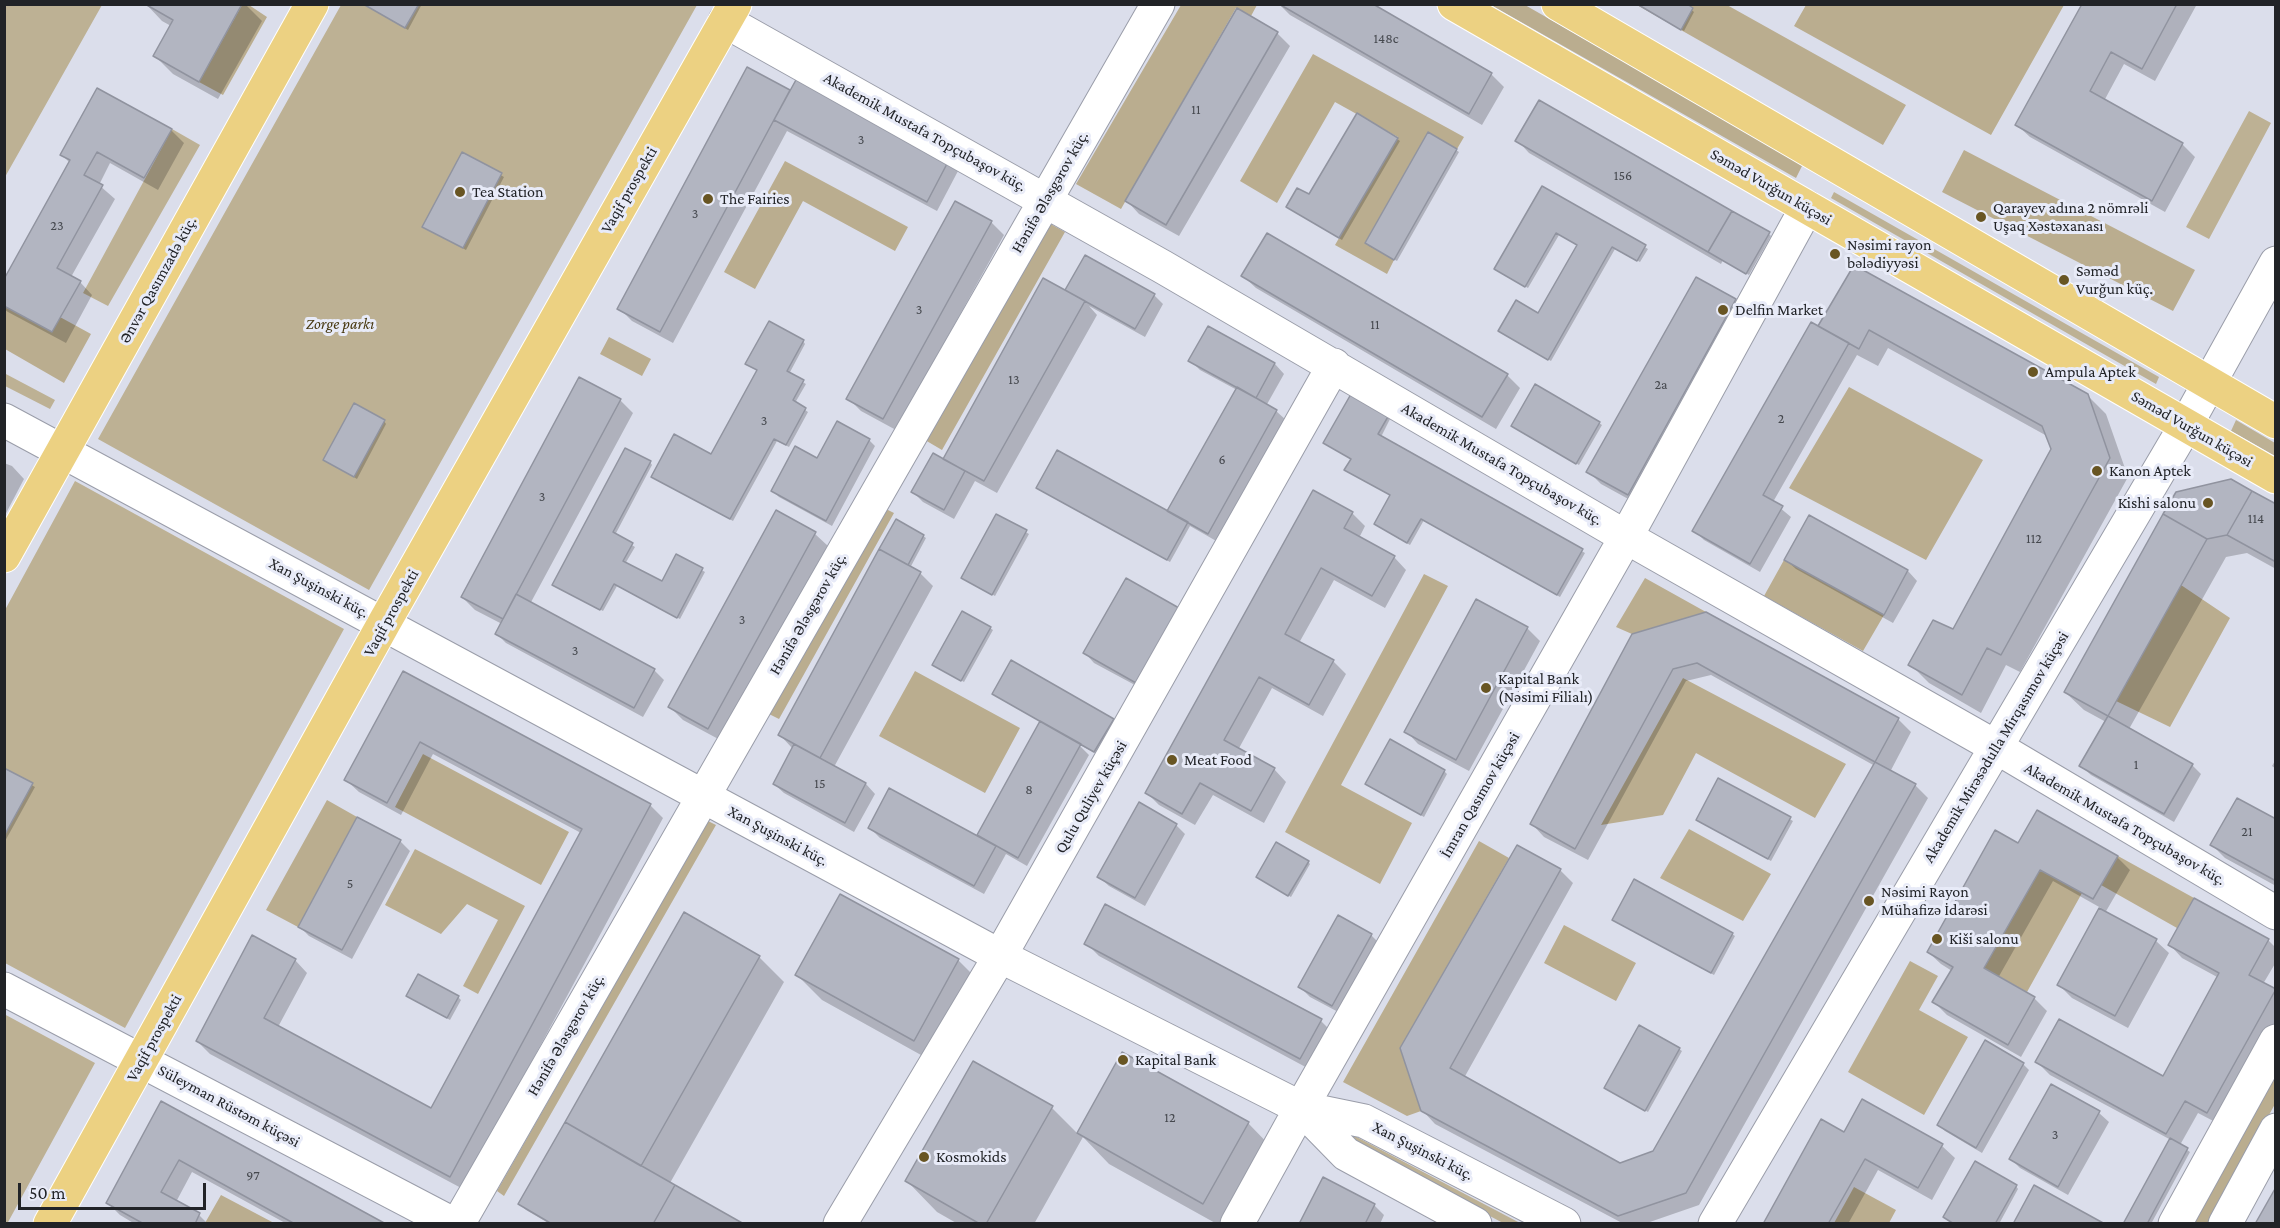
<!DOCTYPE html>
<meta charset="utf-8">
<style>
body{margin:0}
#map{position:relative;width:2280px;height:1228px;overflow:hidden;background:#dbdeeb;font-family:"Crimson Pro",serif}
canvas{display:block}
.frame{position:absolute;inset:0;border:6px solid #212327;pointer-events:none}
.scale{position:absolute;left:18px;top:1183px;width:188px;height:27px;box-sizing:border-box;border:3px solid #212327;border-top:0;padding-left:8px;font-size:18px;line-height:21px;white-space:nowrap;color:#212327;-webkit-text-stroke:4px #e8ebf8;paint-order:stroke}
</style>
<div id="map">
<canvas width="2280" height="1228"></canvas>
<div class="frame"></div>
<div class="scale">50 m</div>
</div>
<script>
const ctx = document.querySelector('canvas').getContext('2d');
ctx.lineJoin = 'round';
function paint(path, color) { ctx.fillStyle = color; ctx.fill(path, 'evenodd'); }
const shape = rows => new Path2D(rows.map(r => 'M' + r).join(''));
function strokePath(path, color, width, dash) { ctx.strokeStyle = color; ctx.lineWidth = width; ctx.lineCap = dash ? 'butt' : 'round'; ctx.setLineDash(dash || []); ctx.stroke(path); }
function label(font, color, halo, rows, align = 'center') {
  ctx.font = font + ' "Crimson Pro",serif'; ctx.lineWidth = 6; ctx.setLineDash([]); ctx.textBaseline = 'middle'; ctx.strokeStyle = halo; ctx.fillStyle = color; for (const [text, x, y, turn = 0] of rows) {
    ctx.save(); ctx.translate(x, y); ctx.rotate((+turn || 0) * Math.PI / 180); ctx.textAlign = isNaN(turn) ? turn : align; if (halo) ctx.strokeText(text, 0, 0); ctx.fillText(text, 0, 0); ctx.restore();
  }
}
paint(shape([
 [5,4,102,5,5,177,4,5],
 [341,5,697,5,369,590,98,439],
 [2249,111,2271,123,2209,239,2186,227],
 [172,129,200,145,108,306,83,293],
 [1834,192,2159,377,2156,384,1831,198],
 [4,373,55,400,50,409,5,386],
 [2236,420,2275,443,2275,456,2231,431],
 [75,481,344,629,125,1028,5,963,5,610],
 [4,1014,95,1063,7,1224,4,1223],
 [1351,1134,1520,1223,1503,1223,1348,1141]
]), '#bdb194');
paint(shape([
 [242,5,249,5,267,17,223,95,199,82],
 [1181,5,1257,5,1251,16,1236,8,1121,209,1076,184],
 [1491,5,1525,5,1803,164,1796,178],
 [1637,5,1727,5,1906,105,1883,145],
 [1806,5,1806,4,2064,5,1991,135,1794,26],
 [1313,54,1464,137,1457,149,1428,132,1365,243,1394,260,1387,274,1335,245,1398,137,1335,102,1277,203,1240,181],
 [1964,150,2195,270,2173,311,1942,192],
 [785,161,908,227,895,251,803,201,755,289,724,272],
 [1047,222,1065,232,942,450,925,440],
 [5,306,52,332,60,317,91,334,64,383,5,349],
 [609,337,651,359,642,376,600,354],
 [1849,387,1983,460,1926,560,1789,488],
 [884,508,894,513,779,719,769,714],
 [1784,560,1884,615,1863,651,1764,596],
 [1424,574,1448,586,1341,785,1412,823,1380,884,1285,832],
 [1645,578,1706,612,1632,634,1616,627],
 [2181,585,2230,618,2170,727,2116,701],
 [915,671,1020,728,985,793,879,736],
 [1683,678,1846,764,1815,818,1696,753,1663,815,1601,825],
 [423,754,569,832,541,885,395,807],
 [327,800,357,817,298,927,266,910],
 [708,821,716,825,504,1196,497,1191],
 [1689,829,1771,874,1743,921,1660,878],
 [1479,841,1509,858,1400,1048,1421,1111,1407,1116,1343,1082],
 [415,849,525,906,478,994,463,986,498,920,467,904,441,934,385,905],
 [2118,856,2194,898,2177,928,2101,885],
 [2040,870,2082,893,2027,992,1984,968],
 [1564,925,1636,963,1616,1001,1544,963],
 [1910,961,1938,976,1919,1010,1968,1037,1924,1115,1848,1072],
 [2275,1064,2275,1104,2210,1223,2188,1224],
 [1854,1187,1896,1210,1889,1223,1834,1223],
 [221,1195,274,1223,205,1223]
]), '#baad8f');
paint(shape([
 [146,4,245,4,262,21,218,99,173,74,155,56,171,26,162,21],
 [363,4,422,4,408,30],
 [1279,4,1370,4,1491,74,1504,87,1482,125,1290,15],
 [1637,4,1684,4,1694,12,1684,31],
 [2084,4,2197,4,2155,81,2124,64,2104,101,2183,145,2195,157,2165,212,2030,137,2017,125],
 [1277,33,1290,46,1179,236,1139,214,1127,201],
 [797,80,958,171,937,211,787,131,673,343,632,321,619,308,789,91,791,92],
 [171,130,184,143,158,190,110,163,99,185,115,199,71,277,80,282,92,295,66,343,8,312,4,309,4,282,70,163,62,155],
 [1397,139,1400,141,1342,240,1290,209],
 [1517,140,1769,234,1771,236,1749,275,1723,260,1721,264,1529,153],
 [1456,150,1459,152,1397,261,1369,246,1366,243],
 [462,154,504,177,466,250,427,229],
 [1543,188,1648,249,1640,262,1615,249,1551,361,1503,334,1538,315,1578,245,1559,235,1528,288,1499,271],
 [991,222,1004,235,896,430,861,411,848,398],
 [1854,267,2087,395,2106,414,2128,477,2020,672,2006,665,1981,713,1929,683,1910,664,1953,631,2053,449,2047,436,1888,348,1878,366,1857,355,1773,502,1791,517,1760,572,1704,540,1694,530],
 [1243,276,1507,375,1520,388,1496,429,1256,288],
 [1696,279,1736,301,1748,313,1641,506,1601,484,1588,471],
 [1071,295,1154,295,1163,304,1145,337,1089,306,1097,315,997,493,975,481,954,519,923,502,913,492,943,461],
 [1209,328,1275,364,1284,374,1266,406,1276,411,1286,420,1218,542,1190,526,1170,562,1040,490,1168,513,1237,390,1200,370,1190,360],
 [803,341,805,344,789,374,806,384,795,403,808,412,789,447,777,441,733,521,655,479,712,457,758,371,750,366],
 [620,400,633,413,530,604,654,670,664,680,643,717,506,643,497,634,502,624,475,610,462,597],
 [1388,416,1390,419,1381,437,1585,553,1560,597,1424,520,1410,545,1375,524,1391,496,1349,472,1352,459,1325,443],
 [384,421,386,424,357,479,325,460],
 [1599,423,1602,425,1579,465,1512,426],
 [869,440,875,446,832,526,779,497,773,491,817,460],
 [650,462,652,465,615,535,635,547,625,564,662,583,677,556,705,572,680,619,617,586,603,611,556,587],
 [4,463,12,466,24,479,4,517],
 [1313,492,1352,513,1365,526,1359,538,1394,557,1406,570,1385,608,1334,580,1299,643,1333,661,1346,674,1323,716,1272,688,1238,750,1274,769,1286,782,1264,823,1213,795,1195,825,1159,805,1147,793],
 [2177,493,2276,506,2276,569,2247,553,2226,557,2129,729,2192,765,2201,774,2174,822,2091,775,2081,766,2106,722,2084,710,2065,692],
 [777,512,815,534,828,546,722,741,683,720,670,707],
 [997,516,1029,534,995,596,963,578],
 [1810,517,1908,571,1917,581,1893,623,1796,569,1786,560],
 [923,536,926,538,910,568,920,573,933,586,834,767,866,784,875,794,854,832,784,793,774,784,792,748,780,735],
 [1178,609,1146,691,1094,663,1085,653],
 [990,628,993,630,964,682,937,667],
 [1527,628,1540,641,1469,771,1418,744,1406,731],
 [1633,636,1898,719,1911,732,1890,772,1915,785,1928,798,1699,1205,1644,1224,1624,1224,1435,1124,1422,1110,1517,847,1560,870,1573,883,1464,1078,1620,1164,1654,1153,1875,766,1711,675,1686,681,1588,860,1544,837,1532,824],
 [403,673,650,805,663,818,463,1189,210,1054,197,1041,295,960,307,973,278,1027,432,1110,581,833,433,754,401,815,359,792,346,780],
 [1113,720,1115,722,1097,754,1078,744,1089,755,1027,866,1006,854,984,894,880,838,870,828,977,837,1041,722],
 [2276,759,2276,769,2272,766],
 [4,770,35,787,4,843],
 [1444,771,1447,774,1424,817,1367,784],
 [1719,780,1793,821,1771,861,1700,822],
 [358,819,400,841,410,851,352,959,309,936,300,927],
 [2276,821,2276,886,2225,858,2212,845],
 [1176,825,1185,834,1145,906,1109,886,1099,877],
 [2019,845,2117,857,2130,870,2105,913,2156,941,2169,953,2128,1028,2072,998,2059,985,2101,908,2053,881,1998,978,2034,998,2047,1011,2021,1057,1947,1015,1934,1002,1952,971,1941,964,1928,952],
 [1308,862,1310,864,1291,897,1260,879],
 [841,896,958,960,983,985,939,1065,822,1000,797,975],
 [1617,922,1732,934,1735,936,1714,975],
 [1371,935,1381,945,1342,1014,1310,997,1300,987],
 [2268,940,2276,948,2276,962,2263,984,2276,991,2276,1025,2221,1125,2198,1113,2180,1145,2190,1152,2151,1224,2125,1224,2171,1140,2050,1075,2037,1062,2164,1078,2219,978,2182,958,2170,945],
 [1086,943,1321,1021,1333,1033,1313,1071,1099,956],
 [759,957,784,982,670,1183,741,1224,550,1224,526,1210,520,1204],
 [408,996,458,997,461,1000,450,1020],
 [1679,1049,1682,1051,1648,1112,1606,1088],
 [1123,1054,1248,1123,1278,1154,1239,1224,1217,1224,1109,1164,1083,1137,1034,1224,958,1224,937,1212,907,1181,1052,1108,1078,1134],
 [2023,1064,2029,1070,1982,1153,1945,1131,1939,1125],
 [2052,1086,2099,1113,2109,1122,2068,1195,2020,1168,2011,1159],
 [162,1103,383,1224,287,1224,192,1172,176,1202,199,1215,208,1224,135,1224,120,1215,108,1203],
 [1844,1134,1942,1146,1955,1158,1932,1200,1878,1170,1848,1224,1764,1224],
 [1324,1179,1374,1205,1384,1215,1380,1224,1300,1224],
 [2016,1186,2018,1189,1999,1224,1954,1224]
]), '#0003');
const building = shape([
 [145,4,242,4,199,82,153,56,173,20,145,4],
 [363,4,419,4,405,28,363,4],
 [1279,4,1373,4,1492,73,1469,114,1279,4],
 [1637,4,1687,4,1693,8,1681,30,1637,4],
 [2082,4,2177,4,2142,69,2111,52,2090,91,2183,143,2152,201,2015,125,2082,4],
 [1237,8,1278,32,1166,225,1125,201,1237,8],
 [747,67,790,90,660,332,617,309,747,67],
 [797,78,949,160,927,202,774,120,797,78],
 [97,88,172,129,144,178,97,152,84,175,103,185,57,268,81,281,52,332,4,306,4,279,70,160,60,155,97,88],
 [1539,100,1732,211,1708,252,1515,141,1539,100],
 [1357,113,1398,138,1339,238,1286,207,1297,188,1309,194,1357,113],
 [1428,132,1457,149,1394,260,1365,243,1428,132],
 [462,152,502,173,463,248,422,227,462,152],
 [1542,186,1646,245,1637,261,1612,247,1548,360,1498,331,1516,300,1538,313,1577,245,1556,233,1525,287,1494,269,1542,186],
 [955,201,992,221,883,419,846,399,955,201],
 [1732,211,1770,232,1746,274,1708,252,1732,211],
 [1267,233,1508,374,1482,417,1241,276,1267,233],
 [1085,255,1155,294,1135,329,1065,290,1085,255],
 [1854,265,2088,394,2110,458,2001,655,1987,648,1962,695,1908,665,1933,620,1953,629,2051,449,2042,426,1869,330,1859,349,1818,326,1854,265],
 [1696,277,1736,299,1628,495,1586,472,1696,277],
 [1043,278,1085,301,984,481,943,459,1043,278],
 [769,321,804,340,787,371,804,380,793,400,806,408,786,445,774,439,730,519,651,477,674,434,711,454,757,370,745,364,769,321],
 [1811,322,1849,343,1763,495,1783,506,1750,564,1692,531,1811,322],
 [1208,326,1275,363,1256,398,1188,361,1208,326],
 [579,377,621,399,503,619,461,597,579,377],
 [1535,384,1600,422,1576,464,1511,426,1535,384],
 [1237,387,1277,410,1208,534,1167,511,1237,387],
 [1351,394,1389,415,1378,434,1583,549,1557,595,1421,519,1407,543,1374,524,1390,495,1344,470,1351,459,1323,443,1351,394],
 [354,403,385,420,354,477,323,460,354,403],
 [837,421,870,439,826,521,771,491,795,446,817,458,837,421],
 [625,448,651,461,613,532,633,543,623,561,662,581,676,554,703,568,677,618,614,584,600,610,552,585,625,448],
 [1057,450,1188,522,1167,560,1036,488,1057,450],
 [933,453,965,471,944,510,911,492,933,453],
 [2231,479,2252,491,2227,535,2207,539,2163,514,2176,492,2231,479],
 [1313,490,1353,512,1344,528,1395,556,1372,596,1321,568,1285,634,1334,660,1309,705,1259,677,1224,740,1275,768,1251,811,1200,783,1182,814,1145,793,1313,490],
 [2252,491,2276,504,2276,562,2227,535,2252,491],
 [776,510,816,532,708,729,668,707,776,510],
 [996,514,1027,530,992,595,961,578,996,514],
 [2163,514,2207,539,2108,716,2064,692,2163,514],
 [1809,515,1908,570,1884,615,1784,560,1809,515],
 [896,519,924,535,908,565,879,549,896,519],
 [879,549,921,572,820,758,778,735,879,549],
 [1126,578,1179,608,1136,683,1083,653,1126,578],
 [516,594,655,669,634,708,495,634,516,594],
 [1476,599,1528,627,1456,760,1404,732,1476,599],
 [962,611,991,627,961,681,932,665,962,611],
 [1706,612,1899,718,1875,762,1697,663,1673,669,1575,849,1530,824,1632,634,1706,612],
 [1011,660,1114,719,1094,752,992,694,1011,660],
 [403,671,651,804,450,1177,196,1041,252,935,296,959,264,1018,431,1108,582,829,420,742,387,803,344,780,403,671],
 [2108,716,2193,764,2164,814,2079,766,2108,716],
 [1040,721,1081,744,1018,858,977,835,1040,721],
 [1390,739,1445,770,1421,815,1365,784,1390,739],
 [794,744,866,783,845,823,773,784,794,744],
 [1875,762,1916,784,1686,1193,1618,1216,1421,1111,1400,1048,1517,845,1561,869,1450,1068,1620,1163,1653,1151,1875,762],
 [4,768,33,783,4,836,4,768],
 [1718,778,1791,817,1768,859,1696,820,1718,778],
 [889,788,996,846,974,886,868,828,889,788],
 [2237,798,2276,819,2276,881,2210,845,2237,798],
 [1139,802,1177,824,1135,898,1097,877,1139,802],
 [2037,810,2118,856,2093,899,2040,870,1984,968,2035,997,2008,1045,1932,1002,1953,967,1927,952,1995,830,2018,843,2037,810],
 [357,817,401,840,342,950,298,927,357,817],
 [1276,842,1309,861,1288,896,1256,877,1276,842],
 [1634,879,1733,933,1711,973,1612,920,1634,879],
 [840,894,959,959,914,1041,795,975,840,894],
 [2194,898,2269,939,2249,975,2276,989,2207,1113,2185,1101,2166,1134,2035,1062,2059,1019,2163,1076,2219,973,2168,945,2194,898],
 [1105,904,1322,1019,1300,1059,1084,944,1105,904],
 [2099,908,2157,939,2115,1016,2057,985,2099,908],
 [684,912,760,956,641,1166,565,1122,684,912],
 [1338,915,1372,934,1332,1006,1298,987,1338,915],
 [418,974,459,996,447,1018,406,996,418,974],
 [1639,1025,1680,1048,1645,1111,1604,1088,1639,1025],
 [1985,1040,2024,1063,1976,1148,1937,1125,1985,1040],
 [1122,1052,1249,1122,1203,1204,1077,1133,1122,1052],
 [973,1061,1053,1106,986,1224,980,1224,905,1181,973,1061],
 [2051,1084,2100,1111,2058,1187,2009,1159,2051,1084],
 [1862,1099,1943,1144,1918,1188,1865,1159,1828,1224,1763,1224,1821,1119,1844,1132,1862,1099],
 [161,1101,386,1224,295,1224,179,1160,161,1192,200,1213,195,1224,144,1224,106,1203,161,1101],
 [565,1122,675,1185,653,1224,552,1224,518,1204,565,1122],
 [2170,1138,2188,1148,2147,1224,2123,1224,2170,1138],
 [1975,1161,2017,1185,1995,1224,1954,1224,1943,1217,1975,1161],
 [1323,1177,1375,1204,1365,1224,1299,1224,1323,1177],
 [675,1185,744,1224,653,1224,675,1185],
 [2034,1185,2105,1224,2013,1224,2034,1185],
 [2276,1187,2276,1224,2255,1224,2276,1187]
]);
paint(building, '#b2b5c1');
strokePath(building, '#90939f', 1.5);
const minor = shape([
 [725,21,1163,267,1626,537,1996,747,2276,913],
 [4,420,1000,956,1301,1108,1364,1121,1564,1224],
 [4,989,453,1224],
 [1301,1108,1346,1154,1475,1224],
 [458,1224,1158,4],
 [840,1224,1000,956,1334,365],
 [1237,1224,1301,1108,1626,537,1807,207],
 [1715,1224,2186,425,2276,263],
 [2175,1224,2276,1041],
 [2225,1224,2276,1130]
]);
const major = shape([
 [1454,4,2276,477],
 [1558,4,2276,422],
 [4,556,312,4],
 [50,1224,384,623,735,4]
]);
strokePath(minor, '#9a9da9', 35);
strokePath(major, '#fff', 35);
strokePath(minor, '#fff', 33);
strokePath(major, '#ecd182', 33);
for (const [x, y, r, color] of [
 [460,192,6,"#685523"],
 [708,199,6,"#685523"],
 [1981,217,6,"#685523"],
 [1835,254,6,"#685523"],
 [2064,280,6,"#685523"],
 [1723,310,6,"#685523"],
 [2033,372,6,"#685523"],
 [2097,471,6,"#685523"],
 [2208,503,6,"#685523"],
 [1486,688,6,"#685523"],
 [1172,760,6,"#685523"],
 [1869,901,6,"#685523"],
 [1937,939,6,"#685523"],
 [1123,1060,6,"#685523"],
 [924,1157,6,"#685523"]
]) { const dot = new Path2D(); dot.arc(x, y, r, 0, 2 * Math.PI); ctx.fillStyle = color; ctx.fill(dot); strokePath(dot, '#e8ebf8', 2); }
label('14px', '#45484e', null, [
 ["148c",1386,39],
 ["11",1196,110],
 ["3",861,140],
 ["156",1623,176],
 ["3",695,214],
 ["23",57,226],
 ["3",919,310],
 ["11",1375,325],
 ["13",1014,380],
 ["2a",1661,385],
 ["2",1781,419],
 ["3",764,421],
 ["6",1222,460],
 ["3",542,497],
 ["114",2256,519],
 ["112",2034,539],
 ["3",742,620],
 ["3",575,651],
 ["1",2136,765],
 ["15",820,784],
 ["8",1029,790],
 ["21",2247,832],
 ["5",350,884],
 ["12",1170,1118],
 ["3",2055,1135],
 ["97",253,1176]
]);
label('16px', '#212327', '#e8ebf8', [
 ["Akademik Mustafa Topçubaşov küç.",925,132,29],
 ["Səməd Vurğun küçəsi",1771,187,30],
 ["Vaqif prospekti",629,190,-60],
 ["Hənifə Ələsgərov küç.",1050,192,-60],
 ["Ənvər Qasımzadə küç.",158,280,-61],
 ["Səməd Vurğun küçəsi",2192,429,30],
 ["Akademik Mustafa Topçubaşov küç.",1502,464,30],
 ["Xan Şuşinski küç.",319,588,28],
 ["Vaqif prospekti",391,613,-61],
 ["Hənifə Ələsgərov küç.",808,614,-60],
 ["Akademik Mirəsədulla Mirqasımov küçəsi",1996,747,-59],
 ["İmran Qasımov küçəsi",1480,795,-60],
 ["Qulu Quliyev küçəsi",1091,797,-60],
 ["Akademik Mustafa Topçubaşov küç.",2125,824,30],
 ["Xan Şuşinski küç.",778,836,28],
 ["Hənifə Ələsgərov küç.",566,1035,-60],
 ["Vaqif prospekti",154,1038,-61],
 ["Süleyman Rüstəm küçəsi",229,1106,28],
 ["Xan Şuşinski küç.",1423,1151,27]
]);
label('16px', '#212327', '#e8ebf8', [
 ["Tea Station",472,192],
 ["The Fairies",720,199],
 ["Qarayev adına 2 nömrəli",1993,208],
 ["Uşaq Xəstəxanası",1993,226],
 ["Nəsimi rayon",1847,245],
 ["bələdiyyəsi",1847,263],
 ["Səməd",2076,271],
 ["Vurğun küç.",2076,289],
 ["Delfin Market",1735,310],
 ["Ampula Aptek",2045,372],
 ["Kanon Aptek",2109,471],
 ["Kishi salonu",2196,503,"right"],
 ["Kapital Bank",1498,679],
 ["(Nəsimi Filialı)",1498,697],
 ["Meat Food",1184,760],
 ["Nəsimi Rayon",1881,892],
 ["Mühafizə İdarəsi",1881,910],
 ["Kiši salonu",1949,939],
 ["Kapital Bank",1135,1060],
 ["Kosmokids",936,1157]
], 'left');
label('italic 16px', '#473810', '#e8ebf8', [
 ["Zorge parkı",340,324]
]);
</script>
